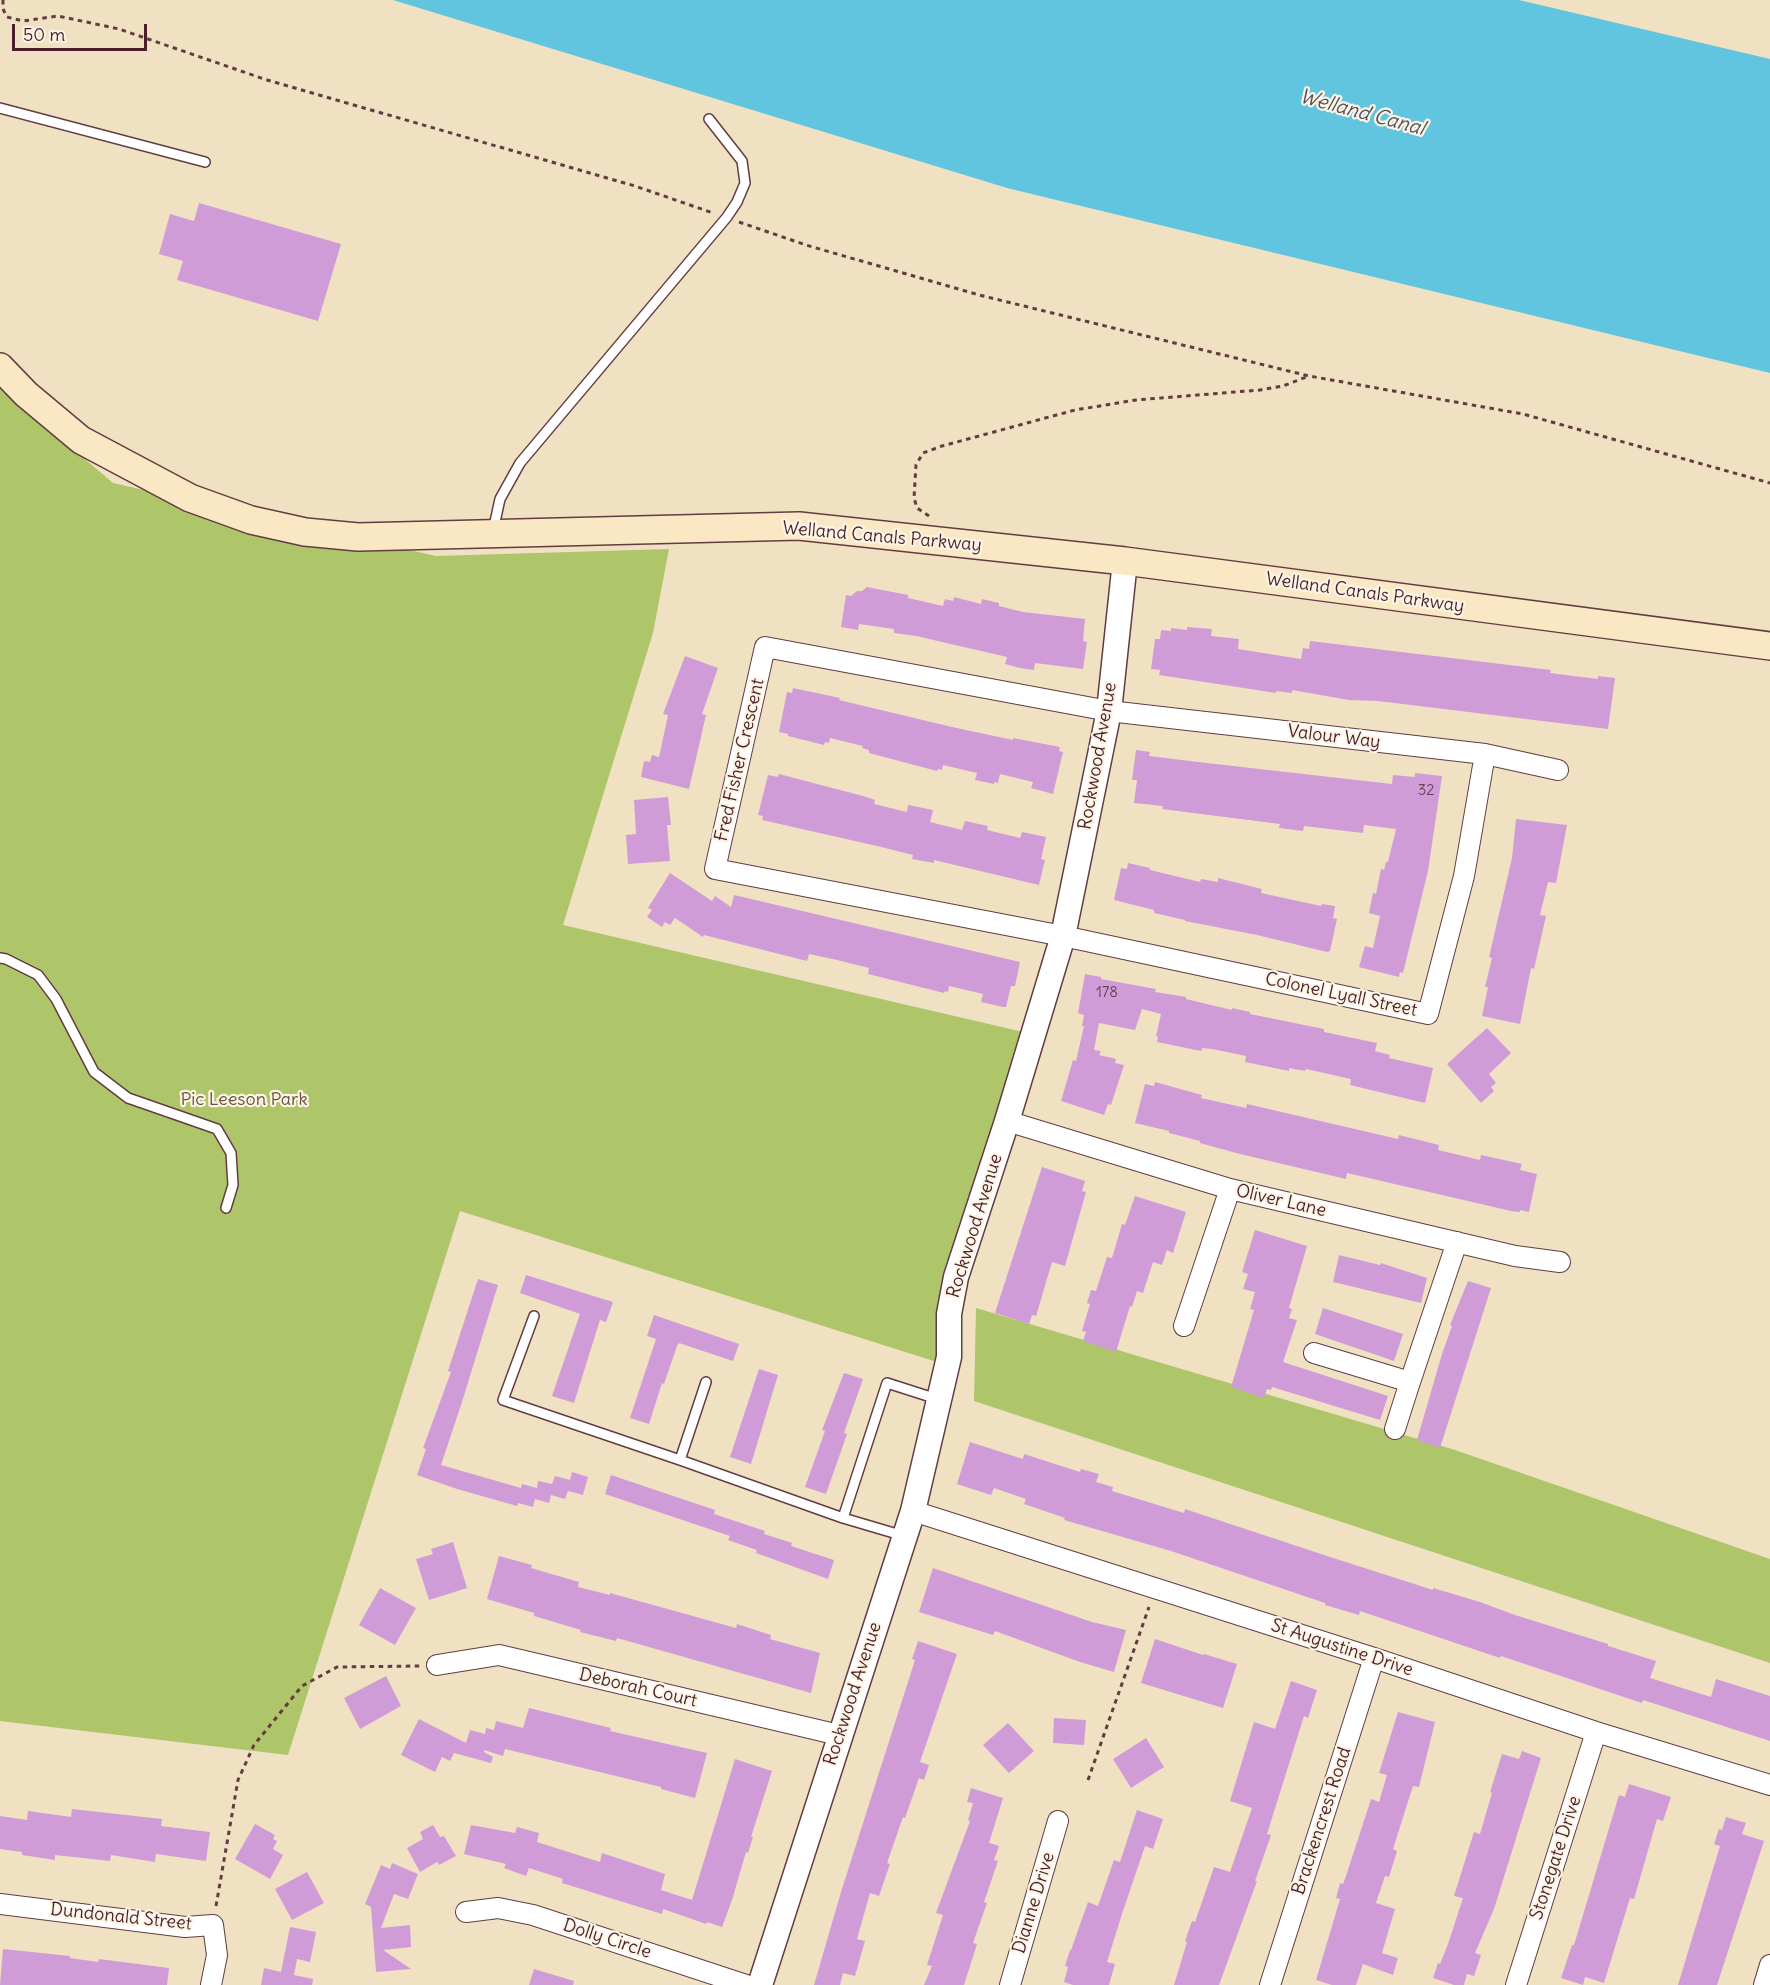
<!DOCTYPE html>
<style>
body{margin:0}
#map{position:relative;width:1770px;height:1985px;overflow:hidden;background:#f1e1c3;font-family:Delius,sans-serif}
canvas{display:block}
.scale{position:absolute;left:12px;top:24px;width:135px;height:27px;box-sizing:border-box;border:3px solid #4a1f2b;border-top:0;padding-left:8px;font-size:18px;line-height:21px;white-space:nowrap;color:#4a1f2b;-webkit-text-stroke:4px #fcf5e5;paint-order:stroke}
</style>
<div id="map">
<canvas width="1770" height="1985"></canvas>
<div class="scale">50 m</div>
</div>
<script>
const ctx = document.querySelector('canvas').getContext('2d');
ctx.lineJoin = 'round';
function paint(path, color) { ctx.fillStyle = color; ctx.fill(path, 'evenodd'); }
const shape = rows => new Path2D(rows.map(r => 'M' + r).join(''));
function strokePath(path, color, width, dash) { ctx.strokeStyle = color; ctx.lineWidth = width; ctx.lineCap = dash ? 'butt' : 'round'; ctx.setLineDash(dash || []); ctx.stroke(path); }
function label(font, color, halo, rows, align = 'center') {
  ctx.font = font + ' Delius,sans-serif'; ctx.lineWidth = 4.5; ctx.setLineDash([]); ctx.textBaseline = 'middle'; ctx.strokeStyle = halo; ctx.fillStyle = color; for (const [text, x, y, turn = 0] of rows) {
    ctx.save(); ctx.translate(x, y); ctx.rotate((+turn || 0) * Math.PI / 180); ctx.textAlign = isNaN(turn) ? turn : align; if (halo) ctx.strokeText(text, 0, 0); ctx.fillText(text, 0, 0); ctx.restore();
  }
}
paint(shape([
 [0,387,113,483,436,556,669,549,653,633,563,925,1036,1035,940,1363,460,1211,288,1755,0,1721],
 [976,1308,1455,1450,1770,1559,1770,1663,974,1401]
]), '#aec56a');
paint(shape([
 [393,0,1519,0,1770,59,1770,373,1007,188]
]), '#62c5e0');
paint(shape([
 [199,203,341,244,318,321,177,280,183,261,159,254,170,214,194,221],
 [867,587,908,595,908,598,943,606,945,599,953,601,954,597,981,604,982,599,999,603,999,606,1023,612,1085,619,1083,641,1087,642,1083,669,1035,663,1034,670,1020,668,1005,664,1007,657,916,636,894,633,894,629,859,624,858,630,841,627,846,595,851,596,857,591,862,591],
 [1187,627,1212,629,1211,636,1239,639,1238,649,1301,659,1303,648,1309,649,1310,641,1551,670,1550,673,1598,679,1598,676,1615,678,1608,729,1378,701,1349,700,1292,690,1292,693,1276,691,1276,693,1159,675,1160,670,1151,669,1155,639,1160,639,1161,630,1171,631,1171,628,1187,630],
 [685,656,718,668,702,714,706,715,689,789,641,777,644,761,650,762,652,755,659,757,668,715,663,714],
 [793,688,840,698,839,700,952,727,1013,740,1013,738,1060,747,1059,751,1063,752,1053,794,1031,788,1033,782,1000,774,998,783,994,782,994,784,975,780,977,773,943,765,942,770,938,769,937,771,869,753,869,750,862,748,863,746,830,738,829,743,825,742,824,745,788,736,788,734,779,732,787,692,792,693],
 [1136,750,1150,752,1149,756,1198,762,1392,784,1393,775,1415,777,1415,773,1442,776,1428,871,1403,973,1400,972,1399,977,1359,967,1365,946,1373,948,1380,916,1369,913,1373,893,1376,894,1381,869,1384,870,1386,862,1388,862,1396,829,1364,825,1363,833,1304,826,1303,831,1279,828,1280,824,1162,809,1163,806,1134,803,1137,780,1132,780],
 [779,774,863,796,875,800,874,804,907,812,908,805,933,810,930,822,962,830,965,821,988,826,987,830,1020,838,1022,832,1046,837,1041,859,1045,860,1039,885,934,860,934,863,912,859,913,855,877,846,762,820,763,816,758,815,768,775,778,777],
 [668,797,671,825,667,825,670,861,628,864,626,835,636,834,634,800],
 [1516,819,1567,825,1556,883,1548,882,1540,915,1546,916,1534,969,1531,968,1520,1024,1482,1016,1488,987,1485,987,1492,958,1489,957,1512,858],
 [1128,863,1150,868,1150,870,1200,882,1201,879,1218,882,1218,878,1262,889,1261,893,1321,906,1322,904,1335,906,1333,918,1337,919,1330,951,1327,952,1257,935,1185,921,1185,920,1154,913,1154,910,1114,900,1121,868,1127,869],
 [670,873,712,901,715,896,731,907,734,895,1020,962,1015,986,1011,986,1006,1007,1003,1007,981,1002,983,994,949,986,948,992,945,991,944,993,868,974,869,968,837,960,809,954,807,961,704,935,703,937,675,918,670,925,665,922,662,927,647,917,652,910,648,908],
 [1085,974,1101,977,1101,979,1156,989,1155,992,1186,997,1186,999,1232,1010,1232,1008,1250,1012,1250,1014,1324,1029,1324,1032,1377,1043,1375,1051,1390,1055,1389,1058,1433,1068,1425,1103,1350,1085,1351,1079,1306,1069,1305,1071,1289,1068,1289,1071,1245,1062,1246,1056,1212,1049,1202,1048,1201,1051,1157,1042,1158,1037,1156,1036,1161,1014,1142,1009,1135,1030,1099,1023,1094,1050,1101,1051,1099,1055,1116,1059,1115,1063,1124,1065,1111,1105,1108,1104,1104,1115,1061,1101,1073,1060,1076,1061,1084,1026,1082,1026,1084,1015,1078,1013],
 [1487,1028,1511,1053,1489,1074,1496,1083,1491,1087,1494,1091,1481,1103,1447,1064],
 [1155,1082,1202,1095,1201,1098,1246,1108,1247,1104,1398,1139,1399,1135,1439,1145,1438,1150,1480,1160,1481,1155,1522,1164,1520,1170,1537,1174,1529,1212,1520,1210,1520,1212,1511,1211,1347,1173,1346,1179,1236,1153,1200,1143,1200,1141,1169,1133,1169,1131,1135,1123,1145,1084,1154,1086],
 [1042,1167,1085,1181,1082,1191,1086,1192,1065,1266,1052,1262,1036,1316,1032,1315,1029,1324,995,1313],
 [1135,1196,1186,1212,1173,1253,1167,1250,1162,1265,1153,1262,1143,1293,1137,1291,1132,1307,1130,1306,1116,1352,1083,1341,1086,1332,1082,1331,1090,1304,1087,1303,1091,1290,1096,1291,1107,1257,1112,1258,1122,1224,1125,1225],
 [1255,1230,1307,1246,1289,1308,1292,1309,1289,1318,1297,1320,1283,1362,1388,1396,1380,1420,1272,1387,1271,1390,1267,1389,1264,1398,1231,1387,1254,1310,1250,1309,1255,1292,1243,1289,1248,1274,1242,1272],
 [1339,1255,1380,1265,1381,1263,1427,1278,1421,1303,1333,1282],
 [526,1275,613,1302,606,1322,600,1320,574,1403,552,1396,580,1314,520,1293],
 [478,1279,498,1285,462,1402,441,1465,521,1488,522,1484,537,1488,538,1481,552,1484,555,1476,570,1480,572,1472,588,1477,583,1495,568,1491,565,1499,551,1495,549,1503,535,1499,533,1507,518,1503,517,1506,457,1489,417,1475,426,1449,423,1448,451,1372,448,1371],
 [1468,1281,1491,1288,1440,1448,1417,1440,1442,1354,1452,1326,1450,1325],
 [1323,1308,1403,1334,1394,1361,1315,1334],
 [654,1315,739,1344,733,1361,679,1343,677,1346,664,1384,662,1383,649,1424,630,1418,656,1339,647,1336],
 [759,1369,778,1375,751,1464,730,1457],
 [844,1373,863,1379,844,1433,847,1434,826,1494,805,1487,825,1431,822,1430],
 [970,1442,1023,1459,1024,1454,1080,1472,1081,1469,1099,1474,1096,1482,1113,1487,1112,1491,1184,1513,1185,1509,1324,1555,1433,1590,1433,1588,1480,1602,1515,1615,1608,1644,1608,1646,1656,1661,1650,1678,1711,1697,1716,1679,1770,1696,1770,1741,1643,1700,1642,1703,1501,1656,1500,1658,1360,1611,1359,1615,1325,1605,1325,1603,1171,1551,1064,1520,1065,1518,1024,1504,1026,1499,994,1488,991,1495,957,1484],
 [611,1475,715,1510,714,1514,765,1531,764,1534,792,1543,791,1546,834,1560,828,1579,756,1553,757,1550,728,1540,730,1536,605,1494],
 [453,1542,467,1588,429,1600,416,1559,433,1554,431,1549],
 [499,1556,532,1565,531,1568,579,1582,578,1587,610,1595,610,1593,736,1628,737,1624,771,1635,770,1639,820,1653,811,1693,617,1638,616,1641,580,1632,581,1630,534,1616,534,1613,487,1599],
 [933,1568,1092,1622,1126,1630,1114,1672,1080,1662,995,1631,993,1635,919,1612],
 [380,1588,416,1608,395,1645,359,1625],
 [1155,1639,1203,1655,1204,1654,1237,1664,1223,1708,1141,1683],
 [918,1641,957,1654,920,1762,929,1765,924,1780,919,1778,905,1818,903,1817,887,1863,890,1864,879,1896,870,1893,857,1939,865,1941,855,1976,843,1973,840,1985,814,1985,841,1892,915,1660,912,1659],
 [386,1676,401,1706,360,1729,344,1698],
 [1291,1681,1317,1690,1308,1718,1304,1716,1267,1834,1271,1835,1255,1881,1257,1881,1219,1985,1174,1985,1187,1942,1185,1941,1192,1921,1195,1922,1214,1867,1230,1872,1252,1808,1230,1801,1254,1722,1275,1729],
 [529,1708,611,1728,610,1731,707,1753,695,1798,661,1789,661,1787,505,1749,503,1756,484,1750,484,1752,493,1757,491,1763,454,1753,450,1761,442,1757,435,1772,401,1755,419,1719,466,1743,470,1730,485,1734,486,1728,494,1730,496,1721,523,1728],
 [1398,1712,1435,1722,1419,1787,1413,1786,1393,1849,1397,1851,1389,1877,1385,1876,1376,1903,1395,1909,1382,1953,1398,1958,1393,1975,1363,1964,1356,1985,1332,1985,1316,1980,1340,1899,1336,1898,1340,1883,1343,1884,1346,1876,1371,1799,1379,1802,1387,1775,1379,1773],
 [1054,1718,1086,1720,1084,1745,1053,1743],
 [1008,1723,1034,1751,1009,1773,983,1745],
 [1146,1738,1164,1767,1131,1788,1113,1759],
 [1522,1751,1541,1758,1494,1909,1475,1953,1481,1955,1474,1976,1467,1974,1464,1985,1454,1985,1433,1978,1438,1963,1440,1964,1448,1944,1463,1898,1454,1896,1474,1832,1480,1834,1492,1793,1490,1792,1502,1754,1519,1759],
 [735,1759,772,1771,751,1837,753,1837,748,1853,746,1852,732,1900,722,1927,707,1922,706,1924,663,1909,662,1914,623,1902,562,1883,563,1879,529,1868,526,1876,504,1868,506,1864,464,1854,471,1825,515,1833,517,1827,539,1833,537,1842,600,1862,602,1853,665,1874,661,1890,692,1900],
 [1629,1784,1671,1797,1663,1821,1657,1819,1634,1899,1630,1898,1604,1983,1585,1977,1583,1985,1561,1978,1572,1945,1574,1945,1619,1795,1625,1797],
 [971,1788,1003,1798,989,1843,999,1846,994,1860,998,1861,984,1902,987,1903,973,1943,977,1944,964,1985,924,1985,932,1966,927,1965,943,1915,936,1913,970,1821,968,1820,973,1803,967,1802],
 [72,1809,162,1819,161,1826,210,1832,206,1861,156,1854,155,1862,111,1855,110,1861,55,1855,55,1860,22,1855,22,1852,0,1849,0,1816,27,1820,28,1811,71,1817],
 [1137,1810,1163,1819,1153,1849,1145,1846,1122,1914,1107,1962,1115,1964,1109,1985,1073,1985,1064,1982,1068,1967,1065,1966,1070,1950,1071,1950,1088,1902,1098,1906,1114,1860,1120,1862],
 [1726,1817,1746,1823,1742,1834,1764,1841,1717,1985,1678,1985,1720,1846,1714,1844,1719,1829,1722,1830],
 [255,1824,275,1835,273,1839,277,1841,273,1849,283,1855,270,1879,235,1859],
 [433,1825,440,1837,444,1836,456,1856,439,1865,437,1862,420,1872,407,1848,423,1839,420,1832],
 [392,1863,418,1874,408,1899,394,1894,381,1928,410,1925,411,1947,383,1950,411,1969,376,1972,371,1907,365,1904,381,1865,390,1869],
 [307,1872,324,1903,292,1920,275,1889],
 [290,1927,316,1932,310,1962,297,1959,294,1975,313,1979,312,1985,261,1985,264,1968,281,1972],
 [3,1949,70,1956,70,1958,98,1962,99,1959,169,1968,167,1985,0,1985],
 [534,1969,574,1981,573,1985,529,1985]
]), '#d09cd8');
const service = shape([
 [0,108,205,162],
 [493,531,500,499,520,463,727,217,737,202,745,183,742,161,709,119],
 [0,958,6,959,38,975,56,999,94,1072,128,1098,217,1129,231,1153,233,1185,226,1208],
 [534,1316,503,1400,680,1460,843,1518],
 [680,1460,706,1382],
 [904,1536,843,1518,887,1383,937,1399]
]);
const minor = shape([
 [1485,754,1464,876,1428,1014,1063,936,715,869,765,647,1109,711,1485,754,1558,770],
 [1007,1121,1230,1189,1515,1256,1560,1262],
 [1184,1326,1230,1189],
 [1314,1353,1410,1382,1457,1242],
 [1395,1429,1410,1382],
 [913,1511,1374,1658,1596,1732,1770,1785],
 [437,1665,499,1655,839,1735],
 [0,1904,185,1927,213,1925,217,1955,211,1985],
 [466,1912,498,1908,533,1915,746,1985],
 [1010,1985,1058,1821],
 [1270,1985,1374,1658],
 [1516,1985,1596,1732],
 [1764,1985,1770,1965]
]);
const tertiary = shape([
 [760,1985,913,1511,949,1357,949,1314,956,1277,1007,1121,1063,936,1109,711,1125,561]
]);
const secondary = shape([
 [0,367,26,394,81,440,190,498,251,520,305,532,358,537,799,526,1125,561,1770,646]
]);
strokePath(service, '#633c42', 12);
strokePath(minor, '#633c42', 22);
strokePath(tertiary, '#633c42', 27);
strokePath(secondary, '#633c42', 30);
strokePath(shape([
 [3,0,3,9,7,17,23,21,58,16,119,29,267,80,635,186,713,213],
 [739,222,806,245,979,295,1309,376,1523,414,1770,483],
 [929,516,917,508,914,498,916,465,923,453,942,446,1075,410,1136,400,1260,390,1283,386,1309,376],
 [1088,1780,1149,1607],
 [216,1906,238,1780,254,1745,302,1686,337,1667,420,1666]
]), '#633c42', 3, [4.5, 4.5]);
strokePath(service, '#fff', 9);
strokePath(minor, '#fff', 20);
strokePath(tertiary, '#fff', 24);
strokePath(secondary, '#fae7c3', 27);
label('15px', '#6c3e56', null, [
 ["32",1426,791],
 ["178",1107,993]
]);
label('18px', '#4a1f2b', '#fcf5e5', [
 ["Welland Canals Parkway",882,537,5],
 ["Welland Canals Parkway",1365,593,8],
 ["Valour Way",1334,737,7],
 ["Rockwood Avenue",1098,756,-80],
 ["Fred Fisher Crescent",740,760,-77],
 ["Colonel Lyall Street",1341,995,12],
 ["Oliver Lane",1281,1201,13],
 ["Rockwood Avenue",975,1226,-73],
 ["St Augustine Drive",1342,1648,18],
 ["Deborah Court",638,1688,13],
 ["Rockwood Avenue",853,1694,-72],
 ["Brackencrest Road",1322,1821,-72],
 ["Stonegate Drive",1556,1858,-72],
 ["Dianne Drive",1034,1903,-73],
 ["Dundonald Street",121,1917,6],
 ["Dolly Circle",607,1939,18]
]);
label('18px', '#68513e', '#fcf5e5', [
 ["Pic Leeson Park",244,1100]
]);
label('italic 20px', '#515161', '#fcf5e5', [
 ["Welland Canal",1362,113,15]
]);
</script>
